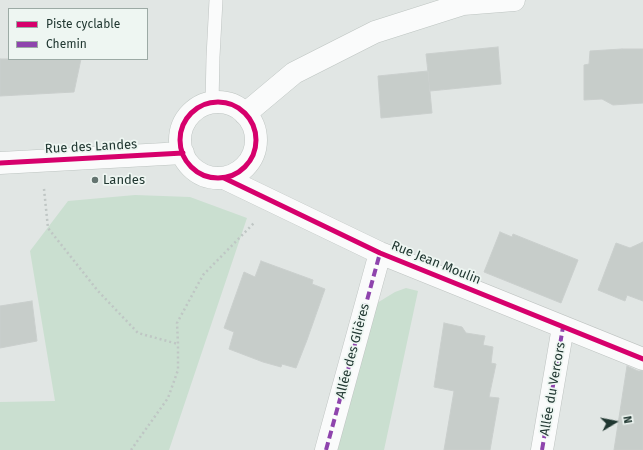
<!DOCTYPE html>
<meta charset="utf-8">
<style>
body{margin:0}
#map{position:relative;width:643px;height:450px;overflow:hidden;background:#e1e6e4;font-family:"Fira Sans",sans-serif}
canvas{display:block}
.legend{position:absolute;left:8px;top:8px;width:140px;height:52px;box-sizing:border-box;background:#eef6f2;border:1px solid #9caaa5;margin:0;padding:5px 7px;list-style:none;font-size:12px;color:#203731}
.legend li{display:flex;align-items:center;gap:8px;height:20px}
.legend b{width:20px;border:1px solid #9caaa5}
.north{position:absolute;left:595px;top:402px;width:40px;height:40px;-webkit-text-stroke:3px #eef6f2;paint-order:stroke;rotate:80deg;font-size:11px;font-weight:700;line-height:16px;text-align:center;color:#203731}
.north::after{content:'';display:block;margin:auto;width:14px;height:18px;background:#203731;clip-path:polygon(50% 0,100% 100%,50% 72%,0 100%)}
</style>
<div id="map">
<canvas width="643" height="450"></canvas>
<ul class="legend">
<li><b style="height:5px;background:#d6006c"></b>Piste cyclable</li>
<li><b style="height:5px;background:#8e44ad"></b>Chemin</li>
</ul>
<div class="north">N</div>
</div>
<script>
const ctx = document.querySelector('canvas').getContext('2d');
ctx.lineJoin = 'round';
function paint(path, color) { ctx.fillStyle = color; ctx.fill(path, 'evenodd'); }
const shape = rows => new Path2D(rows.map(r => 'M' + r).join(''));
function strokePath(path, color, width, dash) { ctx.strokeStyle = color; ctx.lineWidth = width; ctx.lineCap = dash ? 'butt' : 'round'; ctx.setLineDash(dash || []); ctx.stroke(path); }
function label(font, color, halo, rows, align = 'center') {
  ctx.font = font + ' "Fira Sans",sans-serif'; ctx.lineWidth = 3.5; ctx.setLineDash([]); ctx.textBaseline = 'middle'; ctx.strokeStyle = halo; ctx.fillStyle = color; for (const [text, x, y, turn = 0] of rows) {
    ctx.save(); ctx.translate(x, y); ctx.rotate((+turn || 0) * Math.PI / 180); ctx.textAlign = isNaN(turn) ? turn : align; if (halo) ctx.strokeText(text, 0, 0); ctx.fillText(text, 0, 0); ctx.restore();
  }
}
paint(shape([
 [135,195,190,197,247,218,169,450,0,450,0,402,55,401,30,251,68,201],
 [406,288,418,291,384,450,336,450,377,303,395,292]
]), '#cadfd0');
const building = shape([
 [498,47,501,84,430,91,426,54,498,47],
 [622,49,643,49,643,103,613,105,602,99,584,100,584,65,589,64,590,51,622,49],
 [0,59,81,59,74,92,0,96,0,59],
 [428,71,432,113,381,118,378,76,428,71],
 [500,232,512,237,513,234,578,260,561,303,484,272,500,232],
 [643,242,643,301,627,295,625,301,598,290,616,243,630,248,643,242],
 [261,261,313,280,312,284,325,289,307,340,296,368,282,364,281,367,263,362,229,349,234,332,224,328,244,272,255,277,261,261],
 [32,301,37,341,0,348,0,306,32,301],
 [444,323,462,327,466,333,485,336,483,345,493,347,491,363,496,364,489,397,499,398,490,450,444,450,454,391,434,387,444,323],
 [627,366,638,371,643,371,643,450,614,450,627,366]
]);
paint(building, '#c7cdca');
strokePath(building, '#cacfcd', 1);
const lane = shape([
 [212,103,213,57,216,0]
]);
const street = shape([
 [224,178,380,253,643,359],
 [326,450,380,253],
 [542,450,563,327]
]);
const secondary = shape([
 '180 140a38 38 0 1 1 76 0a38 38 0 1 1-76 0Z',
 [245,114,294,73,375,32,463,4,514,0],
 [0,163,183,153]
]);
strokePath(lane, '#bec3c1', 14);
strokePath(street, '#bec3c1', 23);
strokePath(secondary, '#bdc4c1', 23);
strokePath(shape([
 [44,189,48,228,98,291,138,333,178,344],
 [131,450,168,398,178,370,178,344,177,323,203,275,254,223]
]), '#bfc6c4', 2.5, [2, 3]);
strokePath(lane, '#fafbfb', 13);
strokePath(street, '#fafbfb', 22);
strokePath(secondary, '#fafbfb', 22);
strokePath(shape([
 [326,450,380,253],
 [542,450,563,327]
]), '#8e44ad', 4, [8, 4]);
strokePath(shape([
 '180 140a38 38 0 1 1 76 0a38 38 0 1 1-76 0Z',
 [0,163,183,153],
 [224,178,380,253,643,359]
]), '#d6006c', 5);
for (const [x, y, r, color] of [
 [95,180,4,"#647470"]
]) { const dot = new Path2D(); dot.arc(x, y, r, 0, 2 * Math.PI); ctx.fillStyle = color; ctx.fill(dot); strokePath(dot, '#eef6f2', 1.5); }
label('13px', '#203731', '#eef6f2', [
 ["Rue des Landes",91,147,-3],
 ["Rue Jean Moulin",436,263,22],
 ["Allée des Glières",353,351,-75],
 ["Allée du Vercors",553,389,-80]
]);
label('13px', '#203731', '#eef6f2', [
 ["Landes",103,180]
], 'left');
</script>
